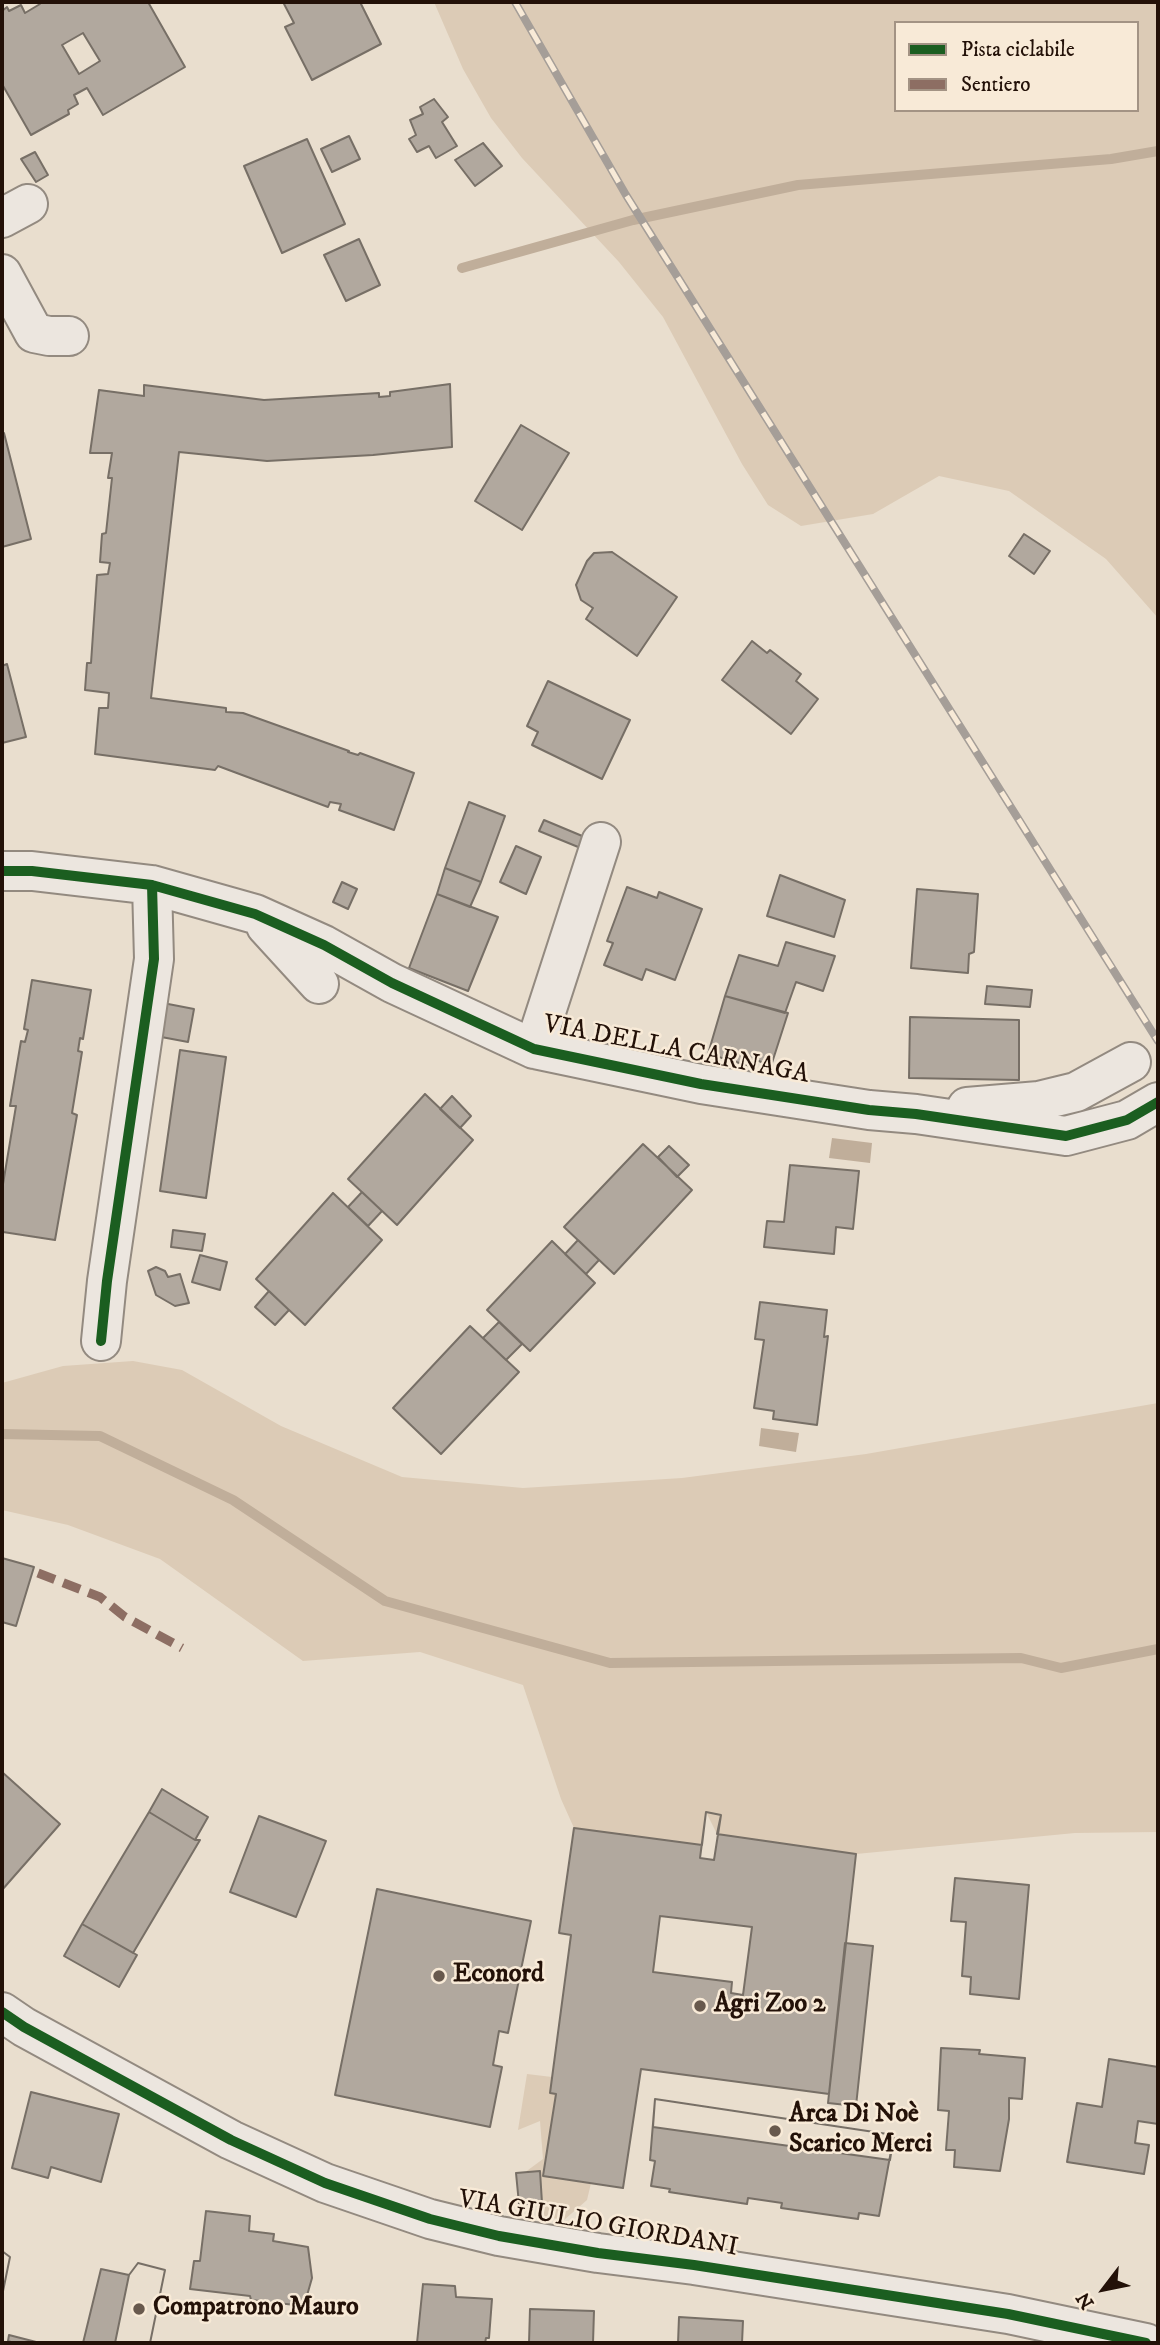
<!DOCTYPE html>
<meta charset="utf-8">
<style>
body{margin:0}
#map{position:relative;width:1160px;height:2345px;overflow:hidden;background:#e9dece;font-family:"IM FELL DW Pica",serif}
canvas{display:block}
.frame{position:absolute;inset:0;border:4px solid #231108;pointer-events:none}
.legend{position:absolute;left:894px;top:21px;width:245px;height:91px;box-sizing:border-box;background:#f8ead7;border:2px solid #a39384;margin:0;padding:9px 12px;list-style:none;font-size:21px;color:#231108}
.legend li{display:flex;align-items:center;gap:14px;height:35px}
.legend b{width:35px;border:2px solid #a39384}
.north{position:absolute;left:1069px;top:2254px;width:70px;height:70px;-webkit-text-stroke:5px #f8ead7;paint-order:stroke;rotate:238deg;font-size:19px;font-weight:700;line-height:28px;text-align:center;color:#231108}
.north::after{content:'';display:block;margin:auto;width:24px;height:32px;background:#231108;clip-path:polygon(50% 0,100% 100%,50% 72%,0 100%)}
</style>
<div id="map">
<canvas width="1160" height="2345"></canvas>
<div class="frame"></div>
<ul class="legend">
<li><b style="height:9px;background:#1b5e20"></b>Pista ciclabile</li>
<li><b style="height:9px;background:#8d6e63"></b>Sentiero</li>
</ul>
<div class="north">N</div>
</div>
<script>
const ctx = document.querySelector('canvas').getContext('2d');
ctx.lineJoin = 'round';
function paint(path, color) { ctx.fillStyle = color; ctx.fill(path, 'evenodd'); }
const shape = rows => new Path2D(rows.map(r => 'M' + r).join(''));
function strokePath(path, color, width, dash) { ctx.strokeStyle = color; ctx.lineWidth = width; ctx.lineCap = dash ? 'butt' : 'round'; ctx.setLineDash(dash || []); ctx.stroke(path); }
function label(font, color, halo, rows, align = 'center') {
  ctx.font = font + ' "IM FELL DW Pica",serif'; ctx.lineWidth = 5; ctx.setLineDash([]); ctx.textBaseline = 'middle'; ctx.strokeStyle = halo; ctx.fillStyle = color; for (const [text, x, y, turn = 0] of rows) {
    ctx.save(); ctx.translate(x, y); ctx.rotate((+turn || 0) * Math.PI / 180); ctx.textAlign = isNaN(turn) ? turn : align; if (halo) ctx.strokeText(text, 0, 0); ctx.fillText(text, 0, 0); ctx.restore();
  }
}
paint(shape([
 [434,2,1158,2,1158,618,1106,559,1009,491,939,476,873,514,801,526,768,505,742,464,663,317,619,262,522,158,491,118,463,69],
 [896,23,1137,23,1137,110,896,110],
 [133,1361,182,1370,281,1426,402,1477,523,1488,682,1478,866,1454,1158,1403,1158,1832,1075,1833,856,1854,717,1834,706,1812,702,1845,574,1828,561,1799,523,1685,420,1652,303,1661,160,1559,68,1525,2,1510,2,1383,63,1366],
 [527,2074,552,2077,556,2094,543,2176,591,2183,587,2200,564,2220,541,2216,540,2172,524,2173,543,2159,540,2121,518,2130]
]), '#dccbb6');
paint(shape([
 [832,1138,872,1143,870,1163,829,1158],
 [761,1428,799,1433,796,1452,759,1446]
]), '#c0ae9a');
strokePath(shape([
 [462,268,633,220,798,185,1111,159,1158,151],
 [2,1434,100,1436,233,1500,385,1601,610,1663,1021,1658,1061,1668,1158,1649]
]), '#c0ae9a', 10);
const building = shape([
 [39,2,148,2,185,67,103,115,87,88,74,95,78,104,68,110,69,114,31,135,2,84,2,11,7,7,9,11,21,5,25,13,40,4,39,2],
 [83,33,100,61,79,74,62,45,83,33],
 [283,2,360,2,381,44,312,80,285,27,294,23,283,2],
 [434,99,448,117,442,122,457,146,436,158,429,146,417,152,409,139,416,135,410,120,423,114,420,107,434,99],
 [349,136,360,159,332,172,321,149,349,136],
 [307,139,345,224,282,253,244,166,307,139],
 [483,143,502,166,475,186,455,160,483,143],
 [35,152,48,175,36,182,21,159,35,152],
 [359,239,380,285,346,301,324,255,359,239],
 [450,384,452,447,373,455,267,461,179,452,151,698,226,708,226,712,243,713,349,751,348,752,358,755,360,753,414,773,394,830,339,810,341,804,330,802,328,807,218,766,215,770,95,754,99,708,108,708,109,693,85,690,87,663,91,663,97,575,108,574,110,563,100,562,102,534,106,533,112,478,108,478,112,453,90,453,99,390,144,396,144,385,264,400,379,393,379,397,390,396,390,392,450,384],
 [521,425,569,453,522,530,475,501,521,425],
 [2,433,4,433,31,539,2,547,2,433],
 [1024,534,1050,551,1034,574,1009,556,1024,534],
 [612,552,677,597,637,656,586,619,593,608,581,600,576,585,587,561,594,553,612,552],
 [752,641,767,653,770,650,801,674,796,681,818,699,791,734,722,680,752,641],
 [7,664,26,737,2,743,2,666,7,664],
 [548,681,630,720,602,779,532,745,538,732,527,726,548,681],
 [469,802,505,816,481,882,445,868,469,802],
 [544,820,587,838,583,849,539,831,544,820],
 [516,846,541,857,526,894,500,882,516,846],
 [445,868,481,882,470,907,437,894,445,868],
 [780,875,845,900,834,937,767,916,780,875],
 [342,882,357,889,348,909,333,902,342,882],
 [627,887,657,898,659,892,702,909,675,980,646,969,642,980,604,965,613,943,607,941,627,887],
 [917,889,978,894,974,952,969,954,968,973,911,968,917,889],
 [437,894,498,917,468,991,409,968,437,894],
 [786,942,835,956,823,991,796,982,785,1013,725,996,739,955,778,966,786,942],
 [32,980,91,990,83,1039,80,1038,78,1051,82,1052,72,1113,77,1115,55,1240,3,1232,2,1236,2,1190,16,1106,10,1106,21,1041,25,1042,28,1030,24,1029,32,980],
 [987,986,1032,990,1030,1007,985,1004,987,986],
 [725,996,788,1013,771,1066,754,1059,750,1066,708,1054,725,996],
 [163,1003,194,1009,188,1042,156,1036,163,1003],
 [910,1017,1019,1020,1019,1080,909,1078,910,1017],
 [180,1050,226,1057,206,1198,160,1191,180,1050],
 [425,1094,473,1140,397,1225,348,1179,425,1094],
 [452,1096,471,1116,460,1128,440,1109,452,1096],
 [643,1144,692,1190,614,1274,564,1227,643,1144],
 [669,1146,689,1165,677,1177,658,1157,669,1146],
 [790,1165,859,1171,853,1229,836,1227,834,1254,764,1247,767,1221,784,1222,790,1165],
 [362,1192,382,1211,368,1226,348,1207,362,1192],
 [333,1193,382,1240,305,1325,256,1279,333,1193],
 [173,1230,205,1234,202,1251,171,1247,173,1230],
 [578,1240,599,1260,586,1274,565,1254,578,1240],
 [552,1241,595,1283,530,1351,487,1310,552,1241],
 [200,1255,227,1262,220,1290,192,1282,200,1255],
 [156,1267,165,1271,168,1277,180,1274,189,1303,175,1306,156,1295,148,1271,156,1267],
 [269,1291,289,1310,275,1325,255,1307,269,1291],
 [760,1302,827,1310,824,1337,828,1336,817,1425,773,1419,774,1411,754,1408,764,1340,755,1339,760,1302],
 [499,1322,522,1344,506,1360,483,1338,499,1322],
 [470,1326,519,1372,441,1454,393,1408,470,1326],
 [2,1558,34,1567,16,1626,2,1622,2,1558],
 [2,1772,60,1824,2,1890,2,1772],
 [162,1789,208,1817,195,1840,149,1812,162,1789],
 [149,1812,195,1840,200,1840,133,1953,82,1924,149,1812],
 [706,1812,721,1815,714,1860,700,1858,706,1812],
 [706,1812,721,1815,717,1834,856,1854,829,2094,641,2069,623,2188,543,2176,556,2094,550,2093,571,1935,559,1933,574,1828,702,1845,706,1812],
 [259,1816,326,1841,296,1917,230,1892,259,1816],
 [955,1878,1029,1885,1019,1999,970,1994,971,1977,962,1976,966,1922,951,1921,955,1878],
 [377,1889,531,1921,508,2033,499,2031,493,2065,502,2067,490,2127,335,2095,377,1889],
 [660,1916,752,1927,743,1995,731,1993,732,1982,653,1972,660,1916],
 [82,1924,137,1955,119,1987,64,1956,82,1924],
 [845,1943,873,1946,856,2106,828,2103,845,1943],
 [941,2048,980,2050,979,2054,1025,2058,1022,2099,1009,2098,1009,2119,1000,2171,954,2167,955,2150,946,2150,949,2111,938,2110,941,2048],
 [1109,2059,1158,2067,1158,2124,1138,2121,1135,2143,1149,2145,1144,2174,1067,2162,1077,2103,1102,2107,1109,2059],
 [31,2092,119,2114,101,2182,51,2167,48,2178,12,2168,31,2092],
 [655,2099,894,2135,879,2216,859,2213,858,2219,781,2208,782,2203,748,2198,747,2204,669,2192,670,2189,651,2186,655,2161,650,2160,655,2099],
 [655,2099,894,2135,890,2160,653,2127,655,2099],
 [540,2171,542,2203,519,2204,516,2173,540,2171],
 [206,2211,250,2216,249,2231,274,2234,273,2241,308,2247,312,2278,304,2306,251,2300,250,2296,190,2289,194,2261,200,2261,206,2211],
 [2,2251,10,2257,2,2296,2,2251],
 [2,2251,10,2257,2,2296,2,2251],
 [138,2263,165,2270,150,2343,115,2343,129,2275,138,2263],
 [138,2263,165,2270,150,2343,115,2343,129,2275,138,2263],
 [101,2269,129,2275,115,2343,83,2343,101,2269],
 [423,2284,455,2286,456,2297,492,2299,489,2338,486,2338,485,2343,417,2343,423,2284],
 [530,2309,594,2311,593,2343,529,2343,530,2309],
 [679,2317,743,2321,742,2343,678,2343,679,2317],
 [9,2335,40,2343,14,2343,8,2341,9,2335]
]);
paint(building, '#b1a89e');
strokePath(building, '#776f66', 2);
const minor = shape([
 [2,218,28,204],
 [2,274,34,333,49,336,69,336],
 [2,871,32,871,152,885,255,914,324,945,392,983,534,1049,701,1084,869,1110,916,1114,1066,1136,1127,1120,1158,1102],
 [266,926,319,984],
 [534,1049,601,842],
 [967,1107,1039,1101,1076,1092,1131,1062],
 [101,1341,107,1281,154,959,152,885]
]);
const tertiary = shape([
 [2,2012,24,2027,231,2140,325,2183,430,2219,499,2236,598,2253,694,2265,1008,2314,1146,2343]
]);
strokePath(minor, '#938a80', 42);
strokePath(tertiary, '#938a80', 42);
strokePath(minor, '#ece6df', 38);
strokePath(tertiary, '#ece6df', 38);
const rail = shape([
 [515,2,626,195,1158,1041]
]);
strokePath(rail, '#a59e98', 8);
strokePath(rail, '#f8ead7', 5, [16]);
strokePath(shape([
 [38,1573,100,1597,125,1617,182,1648]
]), '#8d6e63', 9, [18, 9]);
strokePath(shape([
 [2,871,32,871,152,885,255,914,324,945,392,983,534,1049,701,1084,869,1110,916,1114,1066,1136,1127,1120,1158,1102],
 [101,1341,107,1281,154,959,152,885],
 [2,2012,24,2027,231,2140,325,2183,430,2219,499,2236,598,2253,694,2265,1008,2314,1146,2343]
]), '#1b5e20', 10);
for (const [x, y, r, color] of [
 [439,1976,7,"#68594d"],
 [700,2006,7,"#68594d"],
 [775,2131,7,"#68594d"],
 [139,2309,7,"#68594d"]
]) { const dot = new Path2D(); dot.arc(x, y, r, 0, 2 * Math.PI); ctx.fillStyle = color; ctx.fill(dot); strokePath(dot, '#f8ead7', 2.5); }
label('26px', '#231108', '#f8ead7', [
 ["VIA DELLA CARNAGA",676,1051,11],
 ["VIA GIULIO GIORDANI",598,2225,10]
]);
label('bold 26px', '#231108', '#f8ead7', [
 ["Econord",453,1976],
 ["Agri Zoo 2",714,2006],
 ["Arca Di Noè",789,2116],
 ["Scarico Merci",789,2146],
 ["Compatrono Mauro",153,2309]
], 'left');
</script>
